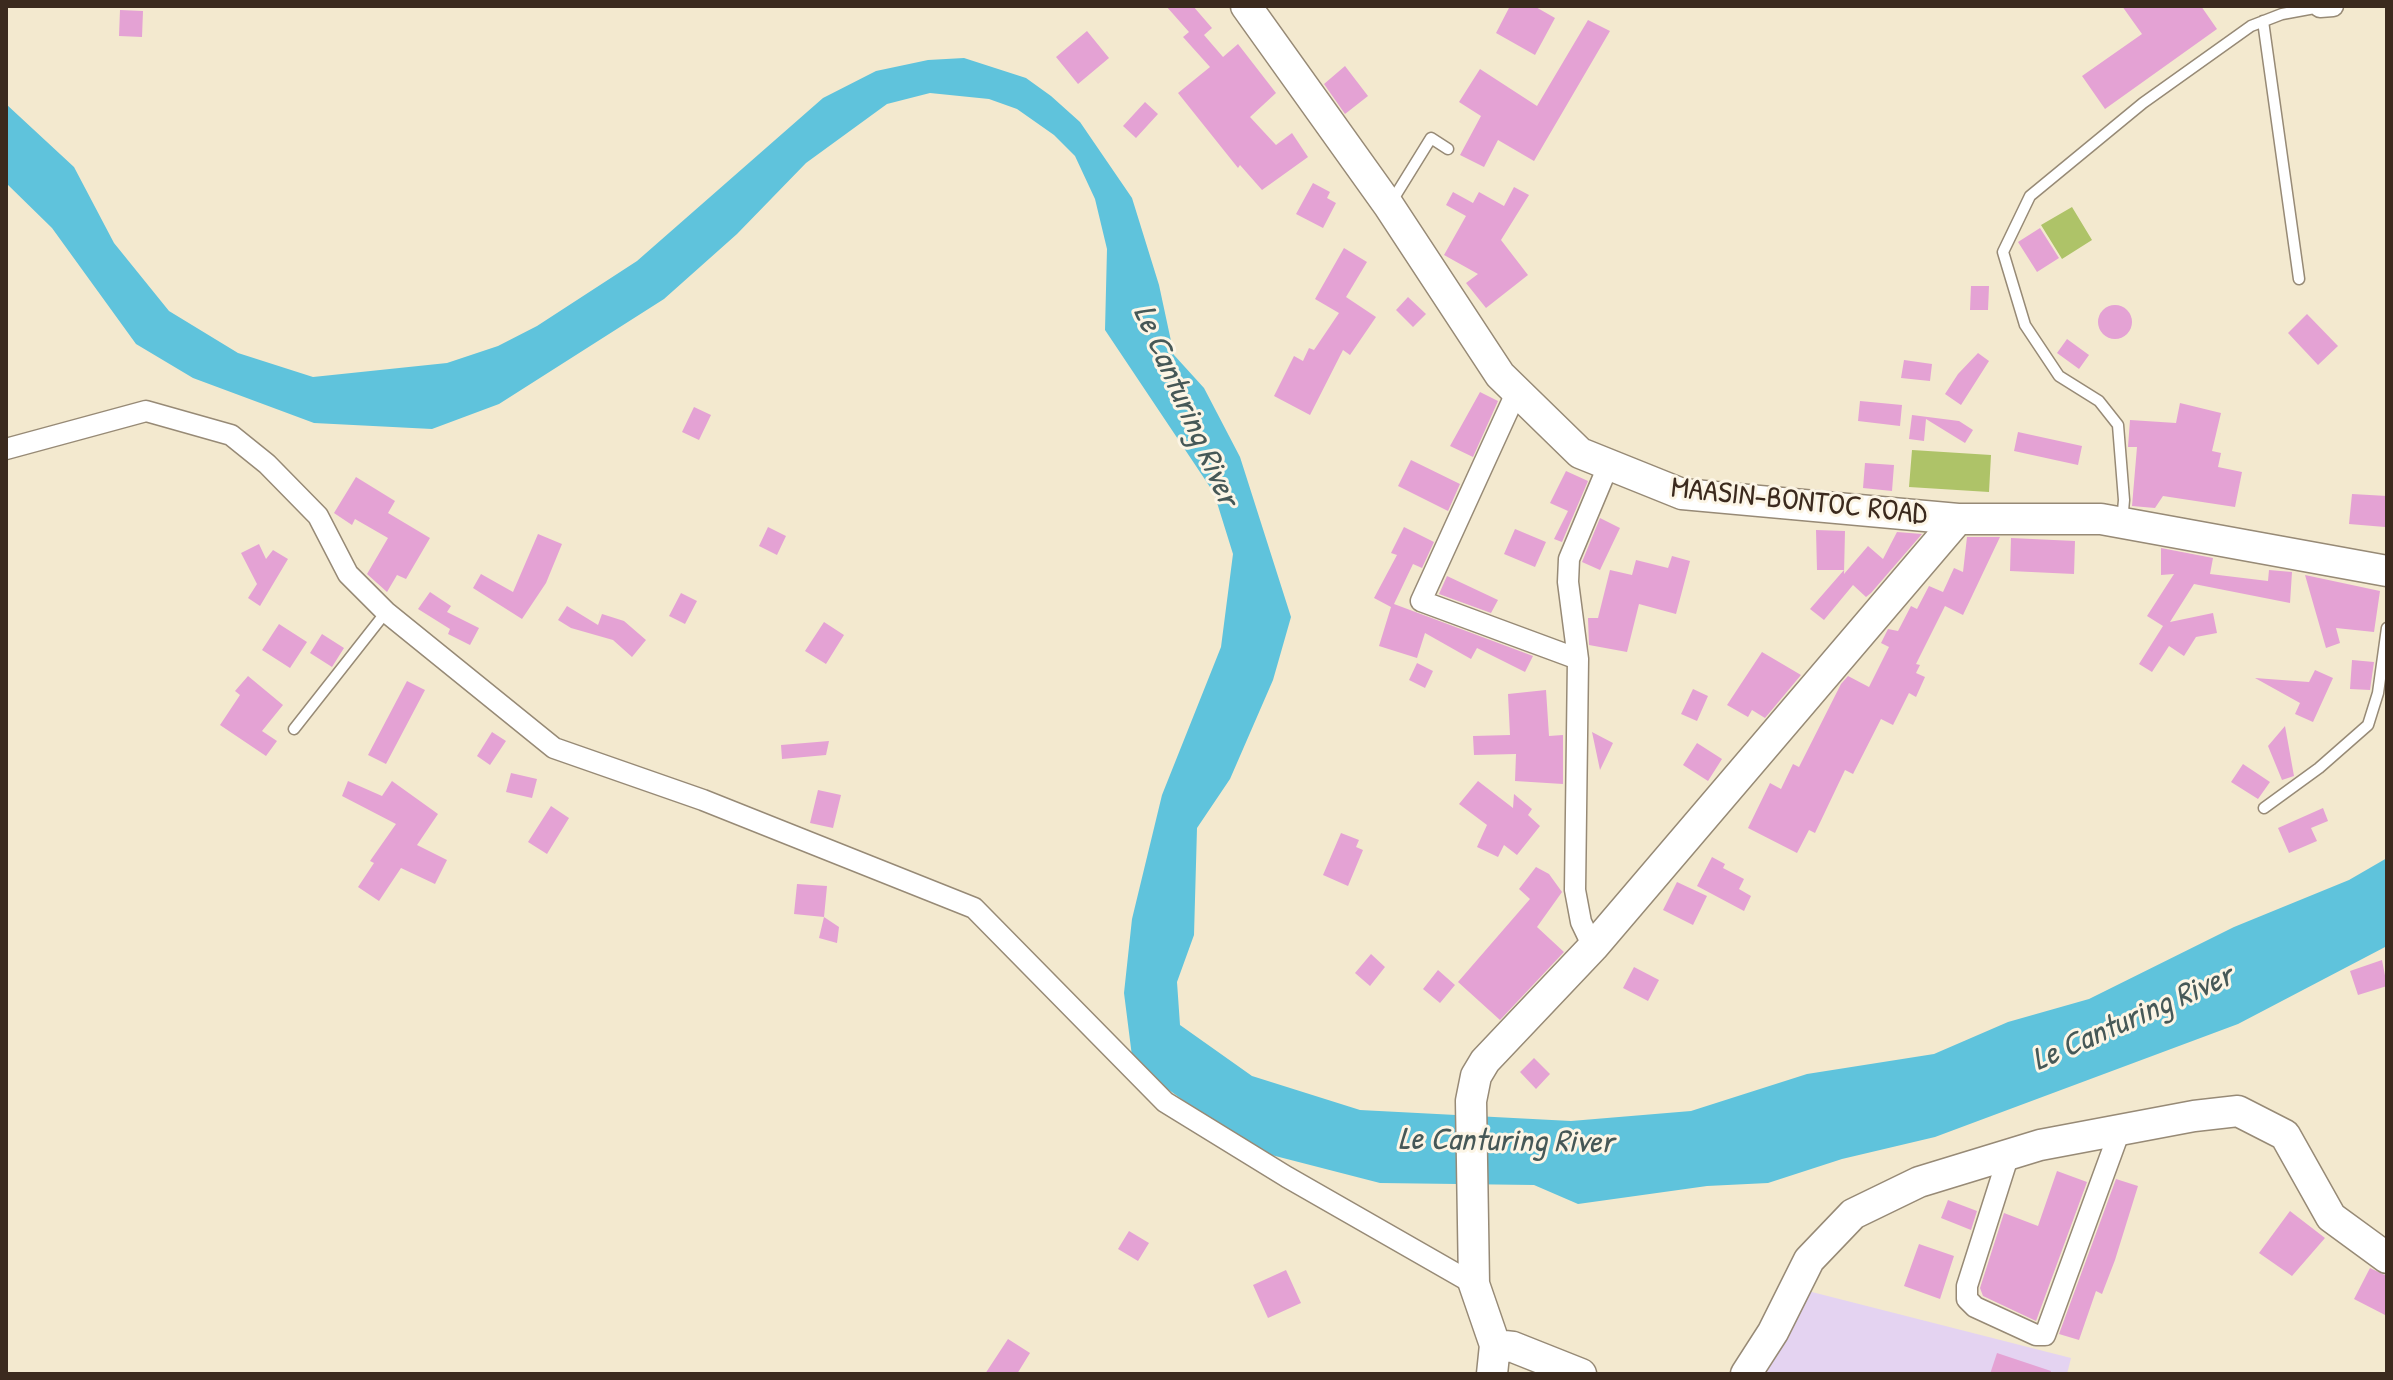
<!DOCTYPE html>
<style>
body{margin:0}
#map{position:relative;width:2393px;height:1380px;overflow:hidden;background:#f3e9cf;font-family:"Patrick Hand",sans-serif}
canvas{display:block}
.frame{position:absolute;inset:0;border:8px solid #3b2a1e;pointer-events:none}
</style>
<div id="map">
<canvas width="2393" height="1380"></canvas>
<div class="frame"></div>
</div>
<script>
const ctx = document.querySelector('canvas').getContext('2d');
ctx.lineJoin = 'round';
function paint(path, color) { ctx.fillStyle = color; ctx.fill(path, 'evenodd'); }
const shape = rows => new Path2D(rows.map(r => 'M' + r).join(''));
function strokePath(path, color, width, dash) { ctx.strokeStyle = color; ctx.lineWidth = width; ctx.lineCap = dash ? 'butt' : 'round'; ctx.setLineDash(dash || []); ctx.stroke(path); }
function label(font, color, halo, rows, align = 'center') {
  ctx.font = font + ' "Patrick Hand",sans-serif'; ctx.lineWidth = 6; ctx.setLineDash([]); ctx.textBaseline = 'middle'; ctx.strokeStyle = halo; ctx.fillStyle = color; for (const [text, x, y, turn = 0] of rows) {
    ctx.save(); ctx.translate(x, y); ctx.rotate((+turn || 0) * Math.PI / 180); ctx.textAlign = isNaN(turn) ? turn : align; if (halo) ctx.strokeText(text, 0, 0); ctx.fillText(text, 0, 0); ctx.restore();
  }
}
paint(shape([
 [1804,1290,2071,1358,2067,1374,1766,1374]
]), '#e4d3f1');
paint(shape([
 [2072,207,2092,240,2062,259,2041,225],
 [1912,450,1991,455,1989,492,1909,487]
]), '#aec368');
paint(shape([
 [964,58,1026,78,1051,96,1080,122,1132,198,1159,285,1174,355,1204,388,1240,457,1291,617,1273,680,1230,779,1197,828,1194,935,1177,982,1180,1025,1252,1076,1360,1110,1571,1121,1691,1111,1807,1074,1934,1054,2008,1022,2089,999,2234,927,2349,880,2387,858,2387,946,2238,1024,1935,1137,1842,1159,1768,1183,1707,1186,1578,1204,1534,1185,1380,1183,1252,1150,1133,1064,1124,993,1132,919,1162,795,1221,647,1233,554,1214,493,1105,330,1107,249,1095,199,1075,156,1054,135,1017,109,989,99,930,93,887,104,806,163,737,234,664,299,499,404,432,429,314,423,193,378,136,344,52,228,6,183,6,104,74,167,114,243,169,311,238,353,313,377,447,363,498,346,537,326,637,261,823,98,876,71,928,60]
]), '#5fc3dc');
paint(shape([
 [1166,6,1193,6,1212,28,1204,35,1223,57,1238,44,1276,93,1250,117,1276,145,1292,133,1308,157,1262,190,1240,165,1238,168,1178,93,1210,67,1183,37,1189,32],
 [1510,6,1534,6,1555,18,1535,55,1496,33],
 [2122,6,2201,6,2217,29,2105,109,2082,76,2142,34],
 [120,10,143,11,142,37,119,36],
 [1588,20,1610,31,1534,161,1498,140,1484,167,1460,155,1481,116,1459,102,1480,69,1537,106],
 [1087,31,1109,58,1078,84,1056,57],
 [1345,66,1368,96,1345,114,1324,84],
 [1145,102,1158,114,1136,138,1123,126],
 [1313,183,1330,192,1327,198,1336,203,1323,228,1296,214],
 [1514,187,1529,195,1501,240,1528,275,1486,308,1466,283,1478,274,1444,255,1466,216,1446,205,1453,192,1473,203,1479,192,1504,206],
 [2040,228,2059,258,2037,272,2018,242],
 [1344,248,1367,262,1346,297,1376,317,1350,355,1343,350,1310,415,1274,396,1294,356,1303,361,1309,348,1314,350,1339,313,1315,299],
 [1971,286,1989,286,1988,310,1970,310],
 [1408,297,1426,314,1413,327,1396,310],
 '2098 322a17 17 0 1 1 34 0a17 17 0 1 1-34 0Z',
 [2307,314,2338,346,2318,365,2288,333],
 [2067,339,2089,355,2079,369,2057,353],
 [1978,353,1989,361,1961,405,1945,394,1958,374],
 [1904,360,1932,364,1930,381,1901,378],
 [1480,392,1498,401,1473,457,1450,446],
 [1860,401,1902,405,1900,426,1858,421],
 [2180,403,2221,413,2212,451,2221,453,2218,467,2242,472,2235,507,2163,496,2155,508,2132,506,2137,447,2128,447,2130,420,2176,423],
 [694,407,711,415,699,440,682,432],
 [1912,415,1959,421,1973,430,1965,443,1926,419,1924,441,1909,439],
 [2018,432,2082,446,2078,465,2014,451],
 [1411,460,1460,484,1448,511,1398,486],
 [1865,463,1894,465,1892,491,1863,488],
 [1566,471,1588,481,1562,542,1554,539,1568,511,1550,503],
 [356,477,395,501,388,513,430,538,406,579,397,575,387,592,367,574,388,538,355,519,352,525,334,513],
 [2352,494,2387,496,2385,527,2349,524],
 [1600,518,1620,528,1600,570,1582,562],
 [768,527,786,536,777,555,759,546],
 [1404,527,1434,542,1422,568,1413,564,1394,604,1533,656,1525,672,1477,648,1471,659,1425,633,1417,658,1379,646,1391,607,1374,598,1397,555,1391,553],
 [1515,529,1546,542,1535,567,1504,554],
 [1816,530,1845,531,1844,574,1868,546,1883,559,1897,532,1922,534,1871,593,1866,597,1853,585,1824,620,1810,609,1844,570,1817,570],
 [538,534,562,544,546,583,522,619,473,588,481,574,513,592],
 [1967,537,2000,537,1963,615,1945,606,1916,664,1920,665,1916,673,1925,677,1916,697,1909,693,1893,725,1881,719,1853,774,1845,770,1815,833,1809,830,1797,853,1748,828,1770,783,1781,789,1793,764,1799,767,1841,684,1848,676,1869,687,1889,647,1881,643,1888,629,1898,631,1911,606,1917,609,1929,586,1943,592,1954,568,1963,572],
 [2011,538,2075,541,2074,574,2010,571],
 [259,544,266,559,273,550,288,559,260,606,248,598,257,584,241,553],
 [2161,548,2213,558,2210,574,2268,581,2269,570,2292,572,2290,603,2194,584,2170,622,2213,613,2217,633,2196,637,2184,656,2169,646,2152,672,2139,664,2163,626,2147,616,2174,574,2161,575],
 [1672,556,1690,561,1676,614,1639,604,1627,652,1589,645,1588,618,1598,618,1610,570,1632,575,1636,560,1668,568],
 [2305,575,2380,591,2374,632,2336,628,2340,643,2326,648],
 [1447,576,1498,600,1491,613,1439,594],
 [430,592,451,606,447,612,479,628,470,645,448,634,450,629,418,609],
 [681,593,697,601,685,624,669,616],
 [567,606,598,625,602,614,624,621,646,640,632,657,613,640,571,628,558,620],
 [824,622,844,635,826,664,805,651],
 [279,624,307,642,290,668,262,650],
 [322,634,344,648,332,667,310,653],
 [1762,652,1801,675,1765,718,1752,710,1748,717,1727,705],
 [2352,660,2374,662,2370,690,2350,689],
 [1417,663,1433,671,1425,688,1409,680],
 [2315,670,2333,678,2313,722,2295,714,2300,703,2255,678,2309,682],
 [248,676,283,705,262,731,277,741,266,756,220,725,240,695,235,691],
 [407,681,425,690,386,764,368,755],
 [1693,689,1708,696,1697,721,1681,714],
 [1546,690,1549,736,1563,735,1563,784,1515,781,1516,754,1474,755,1473,736,1510,735,1508,694],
 [2285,726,2294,776,2282,780,2268,746],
 [492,732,506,741,490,765,477,756],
 [1592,732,1613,743,1600,770],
 [829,741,826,755,782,759,781,745],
 [1697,743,1722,759,1708,781,1683,765],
 [2243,764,2270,782,2258,799,2231,782],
 [511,773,537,779,532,798,506,792],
 [348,781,382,796,392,781,438,814,417,845,447,860,435,884,401,868,379,901,358,887,374,863,370,861,396,824,342,796],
 [1478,781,1513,808,1514,794,1532,809,1528,815,1540,826,1517,855,1504,845,1498,857,1477,847,1487,825,1459,804],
 [818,790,841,795,833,828,810,823],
 [551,806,569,818,547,854,528,842],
 [2323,808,2328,821,2311,828,2317,841,2289,853,2278,828],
 [1341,833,1359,840,1356,847,1363,850,1348,886,1323,875],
 [1712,857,1725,864,1723,868,1744,879,1739,889,1751,896,1744,911,1697,886],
 [1536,867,1549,874,1562,892,1537,927,1564,952,1500,1020,1458,982,1530,899,1519,889],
 [1677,882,1707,896,1693,925,1663,910],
 [797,884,827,886,824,917,794,914],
 [824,917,839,927,837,943,819,938],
 [1371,954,1385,967,1370,986,1355,973],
 [2382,960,2387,986,2358,995,2350,971],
 [1634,967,1659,980,1648,1001,1623,988],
 [1438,970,1455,985,1440,1003,1423,989],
 [1534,1058,1550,1074,1536,1089,1520,1072],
 [2057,1171,2087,1182,2036,1321,1983,1296,1980,1288,2004,1213,2038,1226],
 [2116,1179,2138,1186,2115,1260,2102,1294,2096,1291,2079,1340,2059,1334],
 [1948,1200,1977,1211,1971,1230,1941,1218],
 [2290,1211,2325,1238,2292,1276,2259,1253],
 [1129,1231,1149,1243,1138,1261,1118,1249],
 [1919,1244,1954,1256,1940,1299,1904,1286],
 [2370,1268,2387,1276,2387,1316,2354,1299],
 [1286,1270,1301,1303,1268,1318,1253,1285],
 [1008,1339,1030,1353,1017,1374,985,1374],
 [1997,1353,2051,1371,2050,1374,1990,1374]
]), '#e4a2d4');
const lane = shape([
 [2263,21,2299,279],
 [1392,201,1431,138,1448,149],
 [2122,522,2124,500,2118,425,2099,401,2059,376,2025,325,2003,252,2030,196,2143,103,2251,26,2282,14,2320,7],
 [294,729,386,612],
 [2264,808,2319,768,2368,725,2378,693,2387,628]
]);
const street = shape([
 [2320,7,2333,6],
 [1516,393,1421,601,1578,659],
 [6,449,146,411,231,435,267,464,318,516,348,574,386,612,554,748,703,800,974,908,1165,1102,1287,1177,1474,1284],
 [1593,947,1581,922,1575,890,1578,659,1568,582,1569,559,1608,466],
 [2009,1154,1967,1286,1967,1299,1975,1307,2036,1335,2045,1335,2120,1130]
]);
const secondary = shape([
 [1246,6,1389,206,1500,375,1580,453,1682,494,1958,519,2101,519,2387,571],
 [1492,1374,1495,1345],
 [1581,1374,1513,1347,1495,1345,1474,1284,1471,1101,1476,1076,1485,1061,1593,947,1958,519],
 [1746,1374,1773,1332,1809,1260,1853,1214,1919,1182,2040,1145,2194,1116,2238,1111,2285,1135,2331,1217,2387,1258]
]);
strokePath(lane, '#978a76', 13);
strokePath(street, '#978a76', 23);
strokePath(secondary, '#978a76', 33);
strokePath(lane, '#fff', 10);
strokePath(street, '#fff', 20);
strokePath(secondary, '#fff', 30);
label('30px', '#3b2a1e', '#fcf5e5', [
 ["MAASIN-BONTOC ROAD",1799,502,6]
]);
label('italic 32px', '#465857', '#fcf5e5', [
 ["Le Canturing River",1185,406,66],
 ["Le Canturing River",2133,1019,-24],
 ["Le Canturing River",1506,1142,1]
]);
</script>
